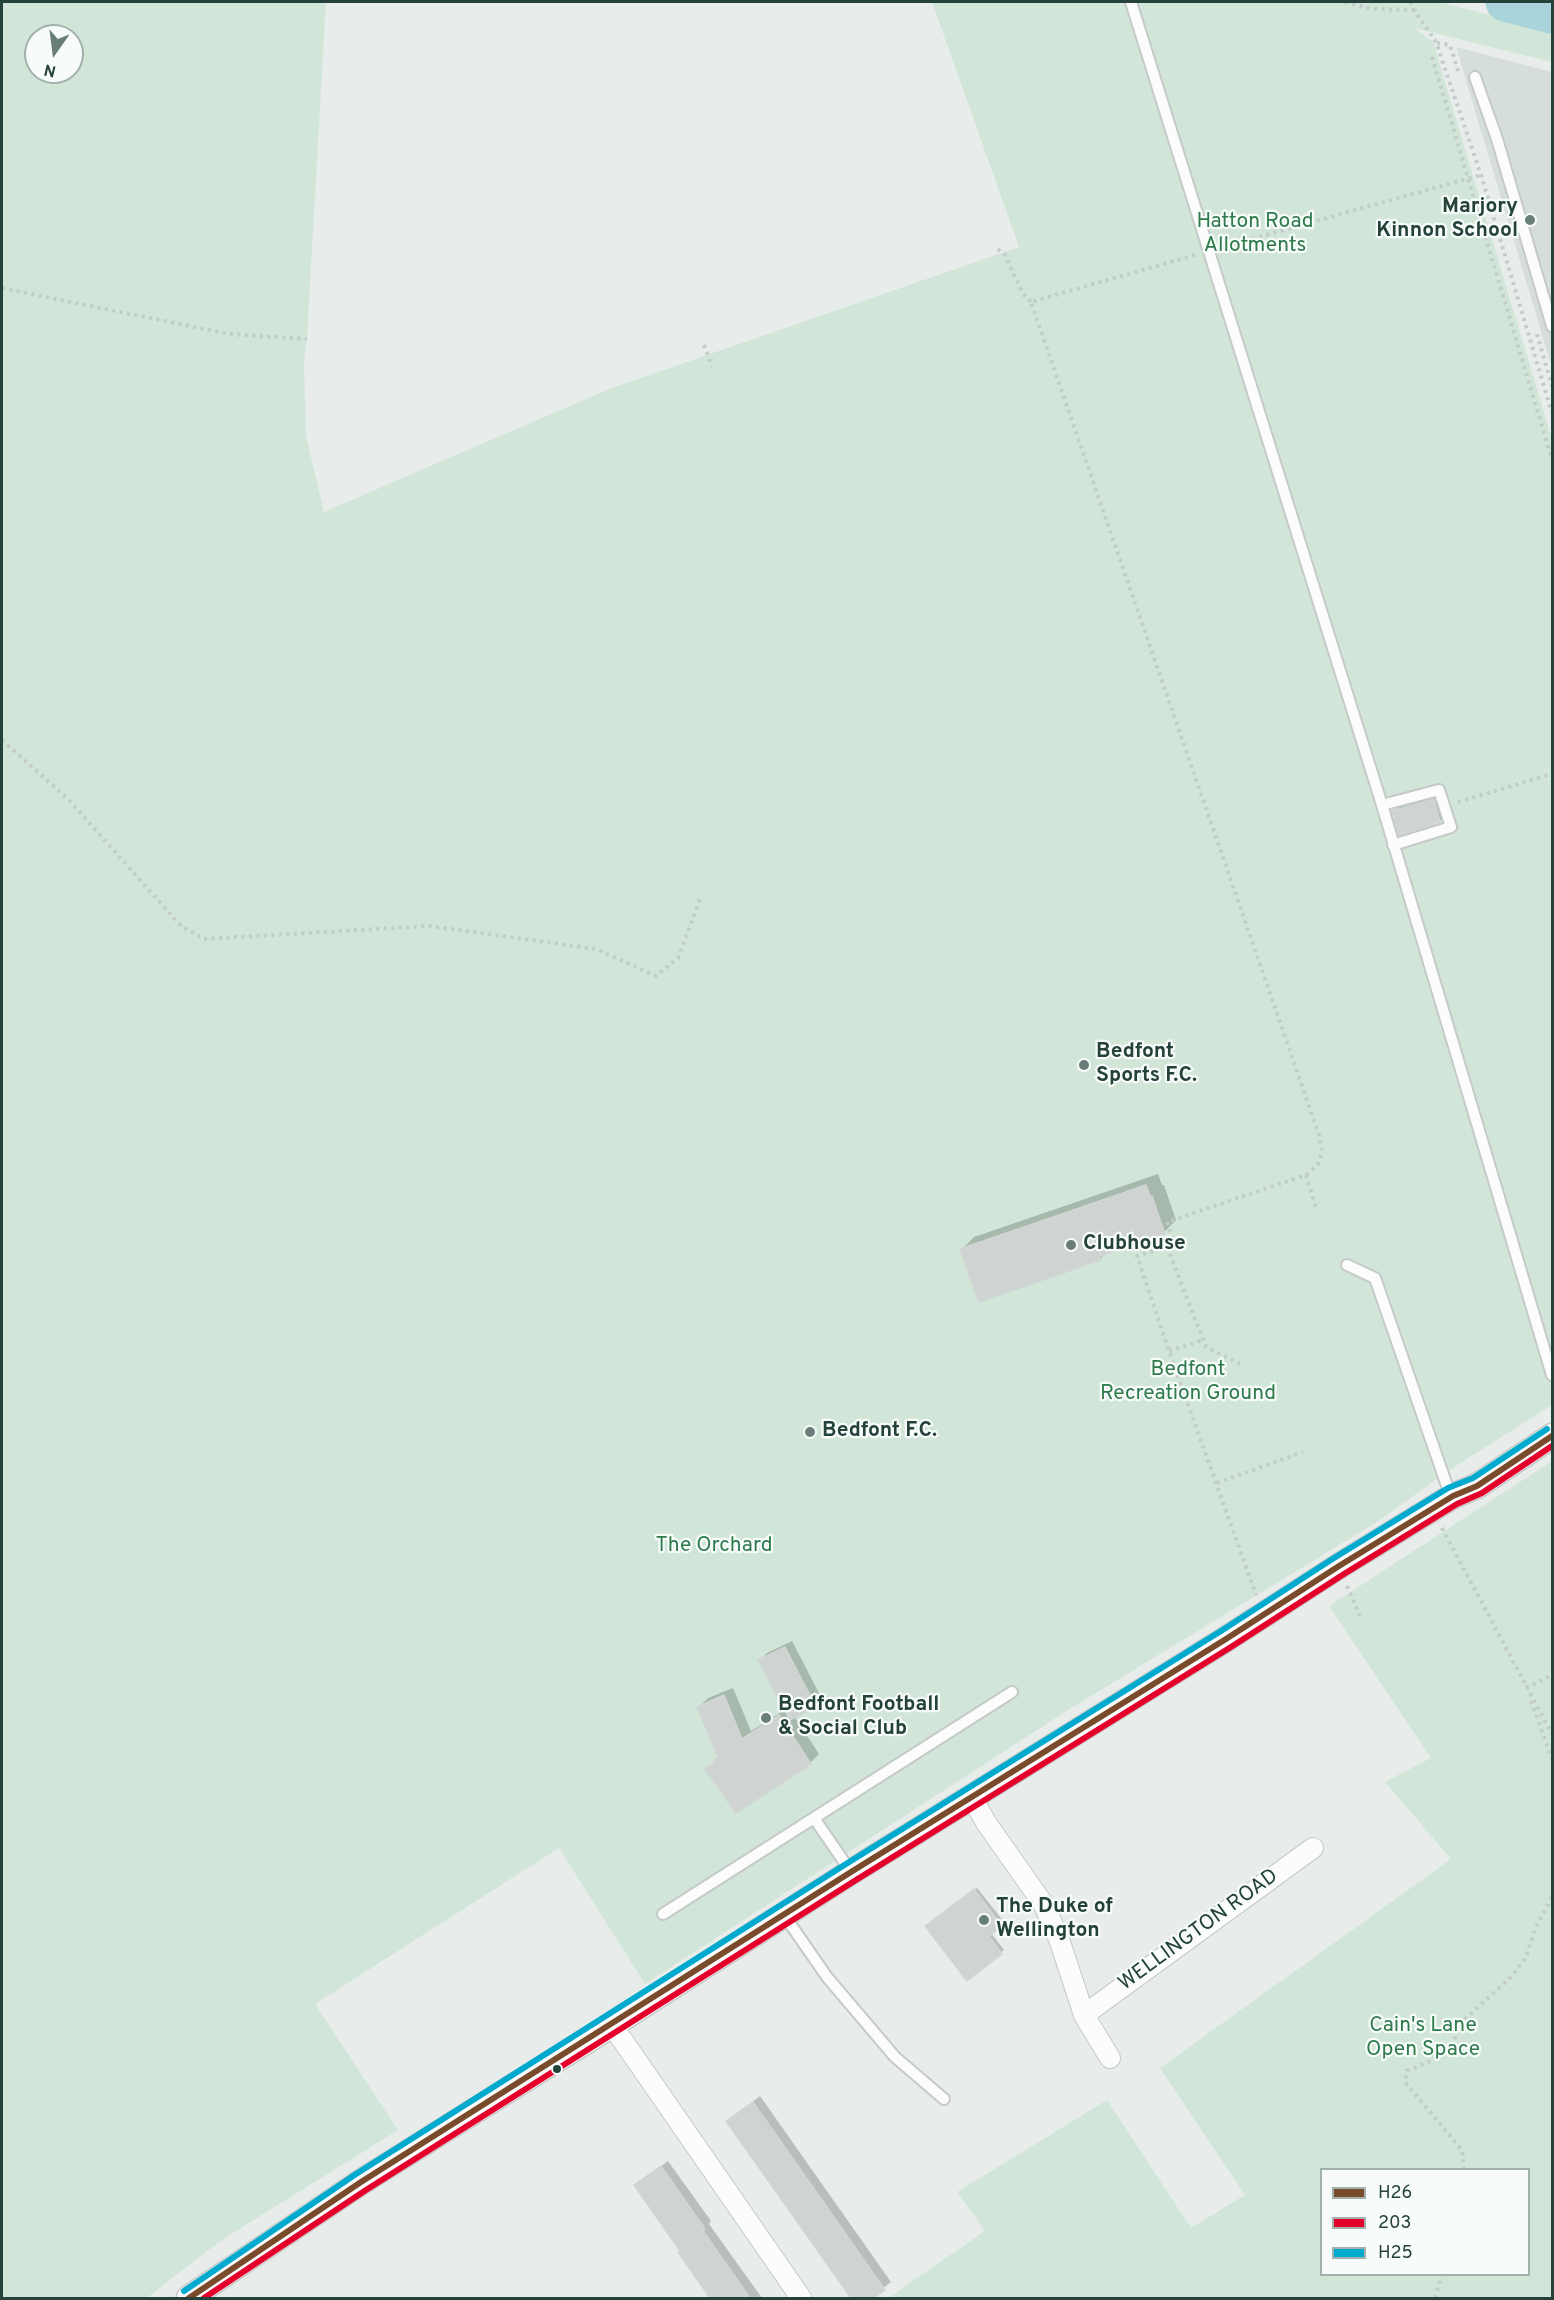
<!DOCTYPE html>
<style>
body{margin:0}
#map{position:relative;width:1554px;height:2300px;overflow:hidden;background:#e8edeb;font-family:Overpass,sans-serif}
canvas{display:block}
.frame{position:absolute;inset:0;border:3px solid #24423a;pointer-events:none}
.legend{position:absolute;left:1320px;top:2168px;width:210px;height:108px;box-sizing:border-box;background:#f7fbf9;border:2px solid #a3b1ad;margin:0;padding:8px 10px;list-style:none;font-size:18px;color:#24423a}
.legend li{display:flex;align-items:center;gap:12px;height:30px}
.legend b{width:30px;border:2px solid #a3b1ad}
.north{position:absolute;left:24px;top:24px;width:60px;height:60px;box-sizing:border-box;background:#f7fbf9;border:2px solid #a3b1ad;border-radius:50%;rotate:194deg;font-size:16px;font-weight:700;line-height:24px;text-align:center;color:#24423a}
.north::after{content:'';display:block;margin:auto;width:21px;height:27px;background:#697e78;clip-path:polygon(50% 0,100% 100%,50% 72%,0 100%)}
</style>
<div id="map">
<canvas width="1554" height="2300"></canvas>
<div class="frame"></div>
<ul class="legend">
<li><b style="height:8px;background:#7a4b2a"></b>H26</li>
<li><b style="height:8px;background:#e4002b"></b>203</li>
<li><b style="height:8px;background:#00a9ce"></b>H25</li>
</ul>
<div class="north">N</div>
</div>
<script>
const ctx = document.querySelector('canvas').getContext('2d');
ctx.lineJoin = 'round';
function paint(path, color) { ctx.fillStyle = color; ctx.fill(path, 'evenodd'); }
const shape = rows => new Path2D(rows.map(r => 'M' + r).join(''));
function strokePath(path, color, width, dash) { ctx.strokeStyle = color; ctx.lineWidth = width; ctx.lineCap = dash ? 'butt' : 'round'; ctx.setLineDash(dash || []); ctx.stroke(path); }
function label(font, color, halo, rows, align = 'center') {
  ctx.font = font + ' Overpass,sans-serif'; ctx.lineWidth = 4.5; ctx.setLineDash([]); ctx.textBaseline = 'middle'; ctx.strokeStyle = halo; ctx.fillStyle = color; for (const [text, x, y, turn = 0] of rows) {
    ctx.save(); ctx.translate(x, y); ctx.rotate((+turn || 0) * Math.PI / 180); ctx.textAlign = isNaN(turn) ? turn : align; if (halo) ctx.strokeText(text, 0, 0); ctx.fillText(text, 0, 0); ctx.restore();
  }
}
paint(shape([
 [1456,47,1552,72,1552,368]
]), '#d6dedb');
paint(shape([
 [2,2,326,2,307,338,304,361,306,436,324,512,609,389,1019,247,932,2,1439,2,1552,30,1552,62,1414,28,1433,42,1552,439,1552,1405,1451,1469,1377,1522,1068,1710,645,1984,559,1848,315,2004,398,2130,220,2241,147,2298,2,2298],
 [36,36,72,36,72,72,36,72],
 [1552,1461,1552,2298,888,2298,985,2231,957,2192,1107,2100,1191,2228,1245,2195,1160,2068,1451,1859,1385,1782,1431,1758,1329,1606],
 [1322,2170,1528,2170,1528,2274,1322,2274]
]), '#d1e6d8');
paint(shape([
 [1441,793,1446,814,1440,821,1394,812,1401,805],
 [1158,1174,1162,1185,1164,1185,1176,1220,1164,1232,1107,1252,1100,1259,962,1249,974,1237],
 [792,1641,822,1699,815,1706,794,1716,819,1754,810,1763,707,1769,720,1756,699,1707,708,1698,733,1688,751,1731,786,1709,760,1660,767,1653],
 [977,1888,1004,1922,991,1933,1004,1950,967,1979,930,1924],
 [760,2096,891,2282,871,2298,853,2298,728,2121],
 [668,2161,711,2221,709,2224,762,2298,713,2298,680,2253,682,2250,636,2185]
]), '#0003');
strokePath(shape([
 [1505,2,1552,14]
]), '#a9d4db', 39);
const building = shape([
 [1434,799,1440,822,1399,835,1392,811,1434,799],
 [1146,1185,1150,1196,1152,1196,1165,1234,1100,1256,1101,1260,979,1302,960,1249,1146,1185],
 [785,1647,816,1707,790,1720,758,1660,785,1647],
 [724,1695,742,1739,779,1715,811,1764,736,1813,705,1769,715,1762,714,1760,718,1757,697,1707,724,1695],
 [974,1889,1002,1926,989,1936,1002,1954,967,1981,925,1926,974,1889],
 [753,2102,885,2290,874,2298,851,2298,726,2121,753,2102],
 [661,2166,705,2229,703,2231,750,2298,710,2298,678,2252,680,2251,634,2185,661,2166]
]);
paint(building, '#cfd4d2');
strokePath(building, '#d1d6d4', 1.5);
const service = shape([
 [1131,2,1382,805,1552,1375],
 [1475,77,1497,139,1552,326],
 [1382,805,1439,790,1451,827,1393,845],
 [1347,1265,1375,1278,1446,1483,1453,1496],
 [814,1818,851,1872],
 [663,1914,1012,1692],
 [784,1915,827,1977,895,2057,944,2099]
]);
const minor = shape([
 [972,1798,987,1824,1044,1905,1059,1939,1084,2015,1110,2058],
 [1084,2015,1313,1848],
 [612,2025,801,2298]
]);
const tertiary = shape([
 [189,2298,361,2182,612,2025,851,1872,1226,1639,1339,1566,1453,1496,1477,1486,1552,1436]
]);
strokePath(service, '#c5cac8', 14);
strokePath(minor, '#c5cac8', 22);
strokePath(tertiary, '#c5cac8', 27);
strokePath(shape([
 [1345,2,1372,9,1414,10],
 [1410,2,1414,10,1436,42,1481,175,1552,413],
 [1437,43,1450,45,1459,74],
 [1432,57,1552,460],
 [1223,247,1481,175],
 [998,249,1005,255,1023,294,1031,302],
 [1195,255,1031,302,1319,1135,1322,1151,1320,1158,1318,1164,1306,1175,1167,1222,1174,1244,1137,1256,1169,1351,1256,1595],
 [2,288,229,334,307,339],
 [1537,334,1552,386],
 [704,345,712,367],
 [2,740,69,800,181,926,204,939,429,926,596,949,656,976,678,958,701,897],
 [1458,802,1552,774],
 [1306,1175,1317,1211],
 [1167,1247,1206,1347,1244,1366],
 [1169,1351,1203,1340],
 [1217,1483,1303,1452],
 [1442,1528,1552,1734],
 [1347,1586,1360,1616],
 [1526,1688,1552,1675],
 [1531,1701,1552,1759],
 [1464,2170,1462,2150,1405,2082,1407,2071,1447,2054,1464,2020,1513,1975,1526,1957,1536,1927,1552,1897],
 [1435,2298,1442,2274]
]), '#c3ccca', 4, [3, 4.5]);
strokePath(service, '#fcfcfc', 10);
strokePath(minor, '#fcfcfc', 20);
strokePath(tertiary, '#fcfcfc', 24);
strokePath(shape([
 [189,2298,361,2182,851,1872,1226,1639,1339,1566,1453,1496,1477,1486,1552,1436]
]), '#7a4b2a', 6);
strokePath(shape([
 [204,2298,366,2190,856,1880,1231,1647,1344,1574,1457,1504,1482,1493,1552,1446]
]), '#e4002b', 6);
strokePath(shape([
 [184,2291,356,2174,846,1864,1221,1631,1334,1558,1448,1488,1473,1478,1547,1429]
]), '#00a9ce', 6);
for (const [x, y, r, color] of [
 [1530,220,6,"#697e78"],
 [1084,1065,6,"#697e78"],
 [1071,1245,6,"#697e78"],
 [810,1432,6,"#697e78"],
 [766,1718,6,"#697e78"],
 [984,1920,6,"#697e78"],
 [557,2069,5,"#24423a"]
]) { const dot = new Path2D(); dot.arc(x, y, r, 0, 2 * Math.PI); ctx.fillStyle = color; ctx.fill(dot); strokePath(dot, '#f7fbf9', 2); }
label('bold 21px', '#24423a', '#f7fbf9', [
 ["Marjory",1518,208,"right"],
 ["Kinnon School",1518,232,"right"],
 ["Bedfont",1096,1053],
 ["Sports F.C.",1096,1077],
 ["Clubhouse",1083,1245],
 ["Bedfont F.C.",822,1432],
 ["Bedfont Football",778,1706],
 ["& Social Club",778,1730],
 ["The Duke of",996,1908],
 ["Wellington",996,1932]
], 'left');
label('21px', '#2d7a4b', '#f7fbf9', [
 ["Hatton Road",1255,223],
 ["Allotments",1255,247],
 ["Bedfont",1188,1371],
 ["Recreation Ground",1188,1395],
 ["The Orchard",714,1547],
 ["Cain's Lane",1423,2027],
 ["Open Space",1423,2051]
]);
label('21px', '#24423a', '#f7fbf9', [
 ["WELLINGTON ROAD",1199,1931,-36]
]);
</script>
